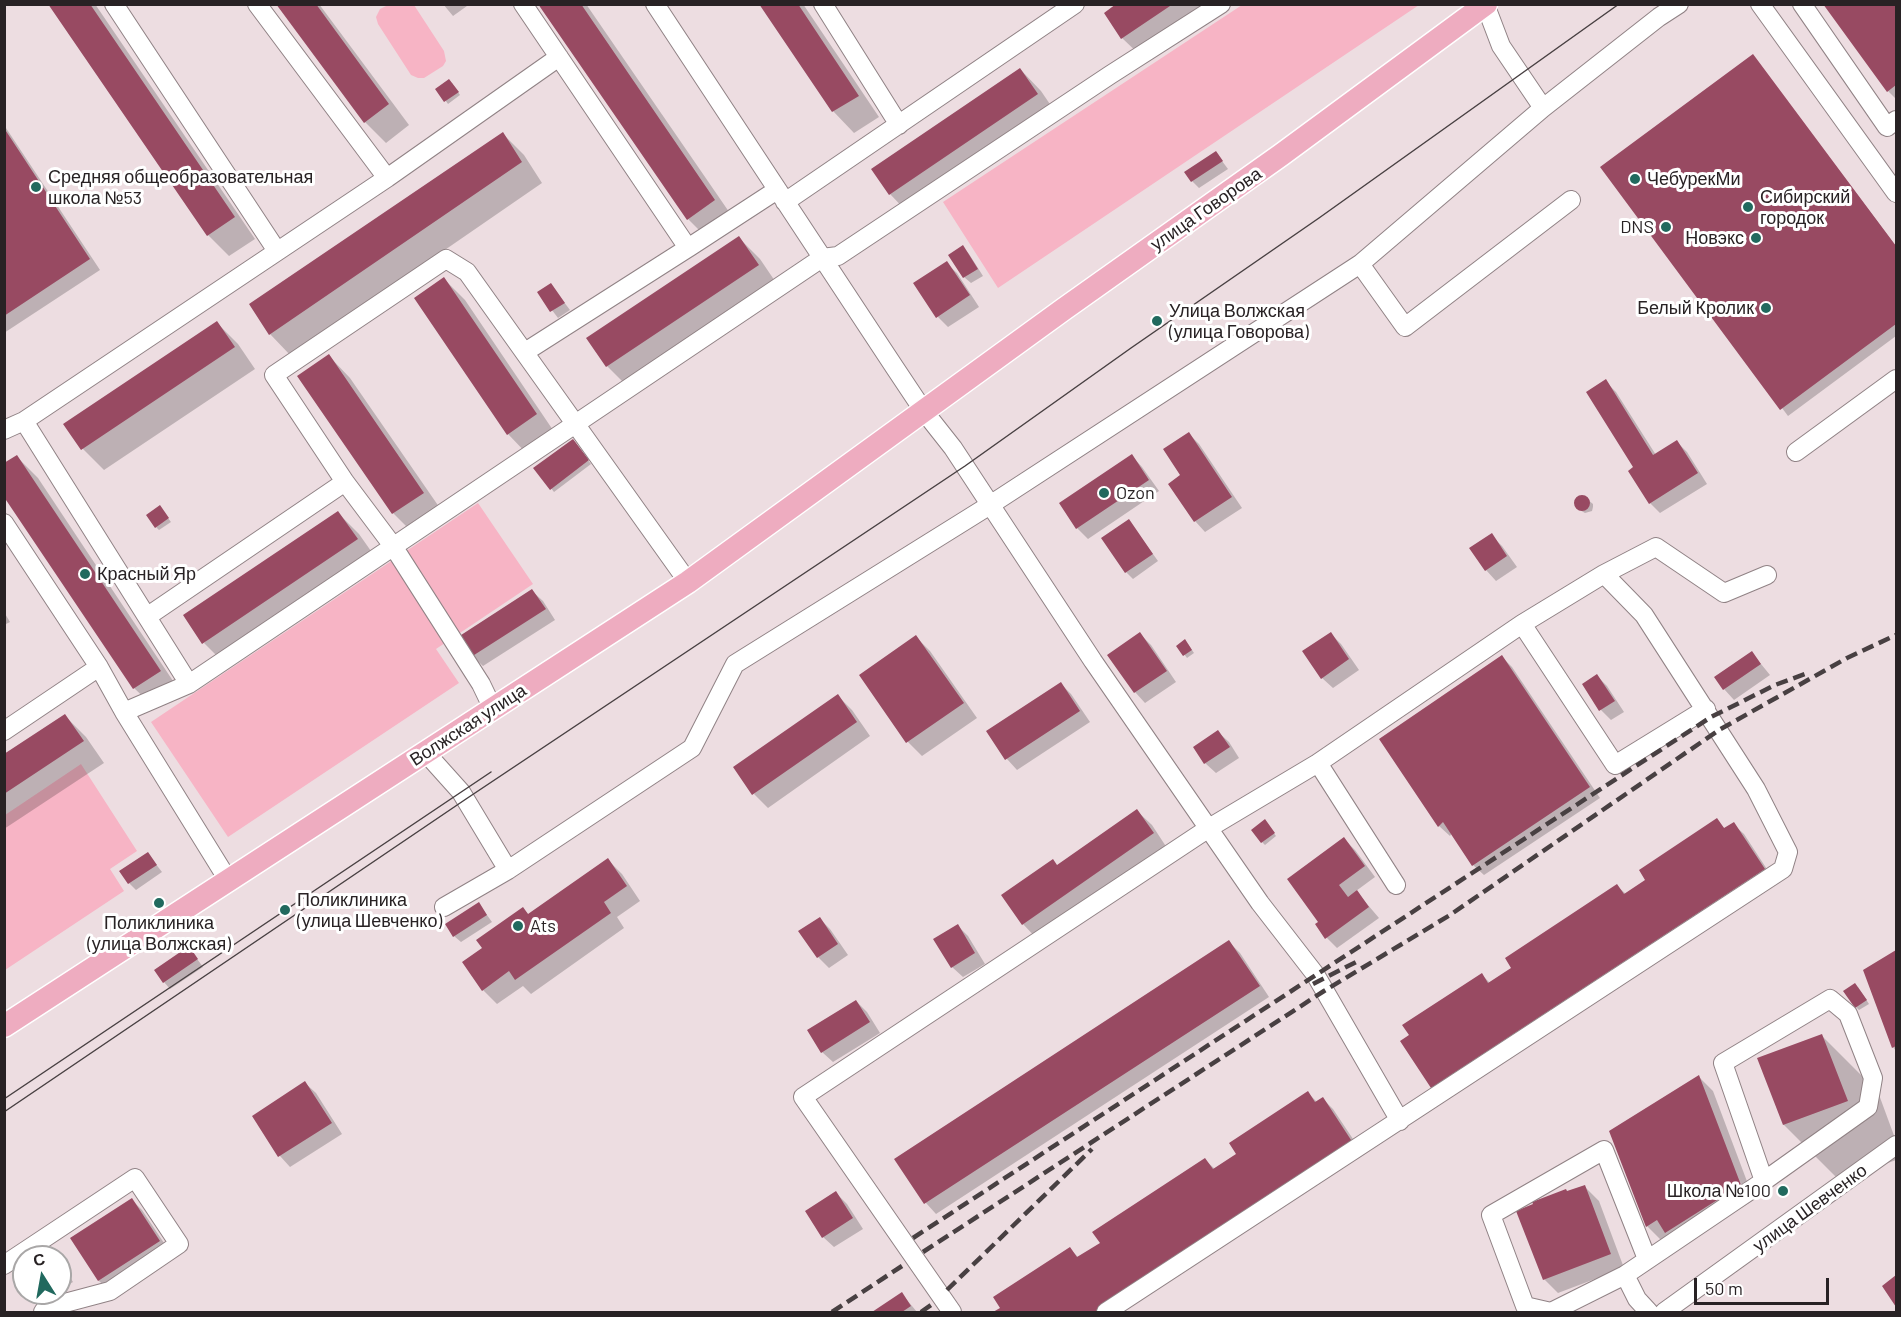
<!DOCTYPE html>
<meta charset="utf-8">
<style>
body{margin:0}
#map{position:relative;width:1901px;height:1317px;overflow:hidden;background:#eddde1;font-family:Barlow,sans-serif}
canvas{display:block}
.frame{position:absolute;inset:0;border:6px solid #282224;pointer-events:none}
.north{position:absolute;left:12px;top:1245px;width:60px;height:60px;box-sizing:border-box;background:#fff;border:2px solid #a9a7a7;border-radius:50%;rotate:349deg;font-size:16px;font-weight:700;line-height:24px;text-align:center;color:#282224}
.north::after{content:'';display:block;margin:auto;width:21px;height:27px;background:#21695e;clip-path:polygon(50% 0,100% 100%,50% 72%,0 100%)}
.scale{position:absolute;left:1694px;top:1278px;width:135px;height:27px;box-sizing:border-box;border:3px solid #282224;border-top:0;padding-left:8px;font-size:18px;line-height:21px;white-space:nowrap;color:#282224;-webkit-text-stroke:4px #fff;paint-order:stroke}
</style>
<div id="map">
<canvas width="1901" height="1317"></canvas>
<div class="frame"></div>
<div class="north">С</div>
<div class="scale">50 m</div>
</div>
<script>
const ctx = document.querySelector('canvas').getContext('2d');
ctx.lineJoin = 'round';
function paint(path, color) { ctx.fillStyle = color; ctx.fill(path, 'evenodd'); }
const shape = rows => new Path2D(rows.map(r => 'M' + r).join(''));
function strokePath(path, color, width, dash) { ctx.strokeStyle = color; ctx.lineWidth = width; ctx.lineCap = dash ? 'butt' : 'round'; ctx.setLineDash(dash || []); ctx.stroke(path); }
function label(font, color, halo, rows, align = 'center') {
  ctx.font = font + ' Barlow,sans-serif'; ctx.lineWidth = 6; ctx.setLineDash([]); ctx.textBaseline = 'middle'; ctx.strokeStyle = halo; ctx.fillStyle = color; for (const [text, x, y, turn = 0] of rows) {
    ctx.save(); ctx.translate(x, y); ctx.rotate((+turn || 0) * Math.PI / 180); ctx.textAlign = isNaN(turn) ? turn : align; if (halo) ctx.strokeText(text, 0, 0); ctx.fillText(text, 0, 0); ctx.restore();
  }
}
paint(shape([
 [388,5,414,5,444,51,446,61,443,66,424,78,418,78,411,75,378,24,376,17,380,9],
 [1242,5,1419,5,998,288,943,202],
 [478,503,533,584,436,649,459,683,228,837,151,722],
 [81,764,137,851,110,869,124,891,5,970,5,815]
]), '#f7b4c5');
paint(shape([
 [50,4,95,4,255,239,229,256,208,235],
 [278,4,319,4,409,125,386,143,365,122],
 [443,4,467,4,467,6,453,16],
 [540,4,586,4,736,222,709,240,688,219],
 [761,4,803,4,879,117,854,133,833,111],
 [1119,4,1225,4,1144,59,1122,38,1106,13],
 [1825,4,1896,4,1896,97,1895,98,1888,91],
 [1753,56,1896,246,1896,336,1788,416,1602,167],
 [1020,69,1041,91,1058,116,911,216,890,194,873,170],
 [452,83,460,95,448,104,437,89],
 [4,125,100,270,4,333],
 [503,134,524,155,542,183,291,356,270,334,251,305],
 [1216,153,1228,169,1199,188,1192,181],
 [739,238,760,259,779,287,628,387,607,366],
 [963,247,969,254,983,276,971,283,964,277],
 [946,263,957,273,979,307,948,327,938,317],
 [444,279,465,300,557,436,529,456,508,434],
 [551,285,570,310,558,318,539,293],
 [217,323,238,344,255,369,104,470,83,449,65,424],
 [329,356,350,378,444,514,414,534,393,513],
 [1605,381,1616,392,1656,455,1677,442,1687,452,1707,484,1660,513,1650,503,1635,468],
 [1189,434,1199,444,1242,508,1205,532,1195,521,1182,476],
 [575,443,591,464,554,492,536,469],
 [1132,456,1142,467,1159,491,1088,539,1077,528],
 [17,457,38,478,181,693,156,709,134,688,4,494],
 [1583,496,1593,504,1593,507,1592,511,1585,513,1578,509,1575,501,1576,498],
 [162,510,171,522,159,530,156,527],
 [338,513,359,534,378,561,225,664,204,643],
 [1129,521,1158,561,1133,579,1126,572],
 [1491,535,1502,546,1517,567,1496,581,1486,570],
 [532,591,543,601,555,620,483,666,472,656],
 [4,612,10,622,4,625],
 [1330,633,1341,644,1359,670,1333,688,1322,678],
 [1140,634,1151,645,1176,682,1145,703,1135,692],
 [916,637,930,651,977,718,922,756,908,742,861,675],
 [1188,644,1194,653,1187,658,1178,646],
 [1752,653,1770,675,1734,700,1724,689],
 [1502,657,1512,667,1600,798,1484,875,1473,865,1452,833,1450,836,1439,826,1381,739],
 [1597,676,1607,686,1624,712,1611,720,1601,710],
 [1061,684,1071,694,1090,722,1017,770,1007,759,988,731],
 [838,696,852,710,870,736,768,808,754,794],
 [65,716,86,737,104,763,4,829,4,756],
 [1218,732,1229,742,1239,758,1216,773,1205,763],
 [1137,811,1152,825,1167,848,1037,939,1023,924],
 [1717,820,1725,829,1733,824,1744,834,1774,880,1443,1097,1433,1087,1402,1041,1482,975,1490,983,1513,968,1617,886,1626,894,1647,880],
 [1267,824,1276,836,1265,845,1262,842],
 [1344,839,1355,850,1375,877,1356,891,1379,918,1337,948,1327,938,1321,922],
 [148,854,162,872,136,890,129,883],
 [608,860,622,874,640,901,617,917,624,928,531,994,523,986,497,1004,483,990,484,949,523,909,529,915],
 [479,904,492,922,461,942,454,936],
 [820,919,830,929,848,955,829,968,818,957,801,931],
 [958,926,968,936,985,964,963,977,952,967],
 [1229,942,1240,953,1269,997,936,1214,926,1203,896,1159],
 [189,948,203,967,170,989,164,982],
 [1896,952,1896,1051,1893,1047,1865,971],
 [1858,987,1869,1004,1859,1010,1856,1007],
 [856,1001,867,1012,880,1033,833,1062,822,1052],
 [1822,1036,1878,1092,1896,1141,1896,1160,1840,1181,1784,1125,1759,1059],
 [1699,1077,1713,1091,1754,1200,1681,1246,1661,1240,1647,1226,1611,1131],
 [305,1083,316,1093,342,1134,290,1167,280,1156,254,1116],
 [1308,1093,1317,1102,1322,1098,1333,1109,1363,1154,1122,1312,996,1312,1070,1249,1079,1258,1102,1243,1205,1160,1215,1169,1238,1154],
 [1584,1186,1599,1201,1624,1268,1558,1293,1544,1279,1567,1193],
 [836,1193,847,1204,863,1229,834,1247,823,1237],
 [132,1200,142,1210,170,1252,110,1291,99,1281,72,1239],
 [60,1262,73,1282,60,1290],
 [902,1294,917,1312,875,1312]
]), '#0003');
paint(shape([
 [48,4,90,4,235,217,207,236],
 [276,4,316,4,389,104,364,123],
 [538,4,581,4,715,200,687,220],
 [759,4,798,4,859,96,832,112],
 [1116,4,1173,4,1121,39,1104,13],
 [1823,4,1896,4,1896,85,1887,92],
 [1753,54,1896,246,1896,324,1780,410,1600,167],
 [1020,68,1038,94,889,195,871,169],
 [449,79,459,92,444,102,435,89],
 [4,128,90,259,4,316],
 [503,132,522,162,269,335,249,304],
 [1216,151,1223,161,1191,182,1184,172],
 [739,236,759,265,606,367,586,338],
 [963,245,978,269,963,278,948,255],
 [947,261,970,295,936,318,913,283],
 [444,277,537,414,507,435,414,298],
 [551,283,565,303,550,312,537,292],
 [217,321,235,347,81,450,63,424],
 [329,354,424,493,392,514,297,376],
 [1606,379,1653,455,1677,440,1698,473,1649,504,1628,471,1633,467,1586,392],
 [1189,432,1232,497,1194,522,1168,484,1180,475,1163,449],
 [573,439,589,460,550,490,533,468],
 [1132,454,1149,480,1076,529,1059,503],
 [17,455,161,671,133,689,4,497,4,463],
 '1574 503a8 8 0 1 1 16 0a8 8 0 1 1-16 0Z',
 [160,505,169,518,155,528,146,515],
 [338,511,358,539,202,644,183,615],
 [1129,519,1153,554,1125,573,1101,538],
 [1492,533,1507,556,1485,571,1469,548],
 [532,589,546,609,471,657,458,637],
 [1140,632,1167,671,1134,693,1107,655],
 [1331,632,1349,659,1321,679,1302,651],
 [916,635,964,703,906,743,859,675],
 [1185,639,1192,650,1183,656,1176,646],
 [1752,651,1761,664,1723,690,1714,677],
 [1502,655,1590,787,1472,866,1443,822,1438,827,1379,739],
 [1597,674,1615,701,1599,711,1582,684],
 [1061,682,1080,711,1005,760,986,731],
 [838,694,857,722,752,795,733,767],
 [65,714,84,741,4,794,4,754],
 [1218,730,1230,747,1204,764,1193,747],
 [1137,809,1154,833,1022,925,1001,895,1053,859,1057,865],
 [1717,818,1724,828,1734,822,1765,869,1431,1088,1400,1041,1409,1035,1402,1025,1482,973,1488,983,1511,968,1505,958,1617,884,1624,894,1645,880,1639,870],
 [1265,819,1275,833,1261,843,1251,830],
 [1344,837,1365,866,1339,885,1348,897,1357,890,1369,907,1325,939,1315,924,1318,922,1287,879],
 [148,852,157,865,128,884,119,871],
 [608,858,627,886,604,902,611,913,515,980,509,971,482,991,462,962,482,948,476,940,523,907,528,914],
 [479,902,487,915,453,937,445,924],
 [820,917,838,944,817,958,798,931],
 [958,924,975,953,951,968,933,939],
 [1229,940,1260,986,924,1204,894,1159],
 [189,946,198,959,163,983,154,970],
 [1896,950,1896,1046,1892,1048,1863,970],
 [1855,983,1867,1000,1855,1008,1843,991],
 [856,1000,870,1022,821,1053,807,1030],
 [1822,1034,1848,1101,1783,1125,1757,1058],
 [1699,1075,1741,1185,1665,1233,1657,1220,1646,1227,1609,1131],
 [305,1081,332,1123,278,1157,252,1116],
 [1308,1091,1315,1102,1323,1097,1353,1143,1095,1312,993,1312,1000,1308,993,1297,1070,1247,1077,1257,1100,1243,1092,1232,1205,1158,1213,1169,1236,1154,1229,1143],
 [1585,1185,1611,1254,1543,1280,1516,1211,1533,1204,1532,1202,1566,1189,1567,1191],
 [836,1191,853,1218,822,1238,805,1211],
 [132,1198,160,1241,98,1281,70,1238],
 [1896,1275,1896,1307,1882,1286],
 [902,1292,911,1306,902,1312,872,1312]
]), '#984a62');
const minor = shape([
 [114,4,277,251],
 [257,4,387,178],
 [523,4,688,248,777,190],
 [655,4,895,368,923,410,953,448,1093,661,1260,903,1315,974,1400,1121],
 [823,4,899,125],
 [1485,4,1501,46,1543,108],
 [1760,4,1896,193],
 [1802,4,1887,127,1896,120],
 [785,202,1075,4],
 [1360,264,1405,327,1571,200],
 [525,352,688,248],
 [24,421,189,684],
 [4,430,24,421,387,178,559,57],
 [1796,452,1896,379],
 [4,523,99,667,124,712,228,880],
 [148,616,345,482],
 [1522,624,1615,765,1706,709],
 [493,709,481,684,393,546,345,482,274,375,446,259,467,272,688,582],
 [124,712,189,684,822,258,838,256,1110,75,1221,4],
 [4,731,99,667],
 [426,753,461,792,508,870],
 [1318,763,1396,885],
 [444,907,508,870,692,748,735,664,990,505,1360,264,1543,108,1659,17,1679,4],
 [1647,1259,1604,1150,1491,1215,1525,1306,1551,1312,1625,1275,1764,1181,1868,1107,1873,1078,1848,1014,1830,999,1723,1063,1764,1181],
 [4,1265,135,1178,179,1244,110,1291,46,1308,43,1312],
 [1625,1275,1637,1299,1649,1312],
 [952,1312,803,1097,1209,828,1318,763,1522,624,1604,574,1656,547,1724,593,1767,575],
 [1106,1312,1783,869,1788,852,1756,789,1644,615,1604,574],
 [1664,1312,1896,1145]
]);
const major = shape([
 [4,1026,688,582,1064,309,1281,155,1486,4]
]);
strokePath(minor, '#908285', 20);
strokePath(major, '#fff', 25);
strokePath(minor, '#fff', 18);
strokePath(major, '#eeacc0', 22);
strokePath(shape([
 [4,1099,491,772],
 [4,1112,466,799,965,466,1131,348,1319,218,1619,4]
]), '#484042', 1.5);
strokePath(shape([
 [1313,984,1356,962],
 [913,1238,1711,717,1775,685,1805,674],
 [923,1252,1324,991,1450,915,1719,730,1847,658,1896,635],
 [947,1290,1092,1149],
 [832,1312,902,1266],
 [921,1312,931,1305]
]), '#484042', 4.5, [12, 6]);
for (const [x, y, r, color] of [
 [1635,179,6,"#21695e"],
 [36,187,6,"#21695e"],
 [1748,207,6,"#21695e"],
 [1666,227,6,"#21695e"],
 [1756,238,6,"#21695e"],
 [1766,308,6,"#21695e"],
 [1157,321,6,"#21695e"],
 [1104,493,6,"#21695e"],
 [85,574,6,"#21695e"],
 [159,903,6,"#21695e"],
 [285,910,6,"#21695e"],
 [518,926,6,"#21695e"],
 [1783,1191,6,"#21695e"]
]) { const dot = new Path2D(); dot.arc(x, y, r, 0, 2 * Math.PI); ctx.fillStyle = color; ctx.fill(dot); strokePath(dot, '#fff', 2); }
label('18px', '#282224', '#fff', [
 ["Средняя общеобразовательная",48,177],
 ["школа №53",48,198],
 ["ЧебурекМи",1647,179],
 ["Сибирский",1760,197],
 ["городок",1760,218],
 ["DNS",1654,227,"right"],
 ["Новэкс",1744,238,"right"],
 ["Белый Кролик",1754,308,"right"],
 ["Улица Волжская",1169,311],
 ["(улица Говорова)",1169,332],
 ["Ozon",1116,493],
 ["Красный Яр",97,574],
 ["Поликлиника",297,900],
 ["(улица Шевченко)",297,921],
 ["Поликлиника",159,923,"center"],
 ["(улица Волжская)",159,944,"center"],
 ["Ats",530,926],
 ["Школа №100",1771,1191,"right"]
], 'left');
label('18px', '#282224', '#fff', [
 ["улица Говорова",1206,209,-35],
 ["Волжская улица",468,725,-33],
 ["улица Шевченко",1810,1208,-36]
]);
</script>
